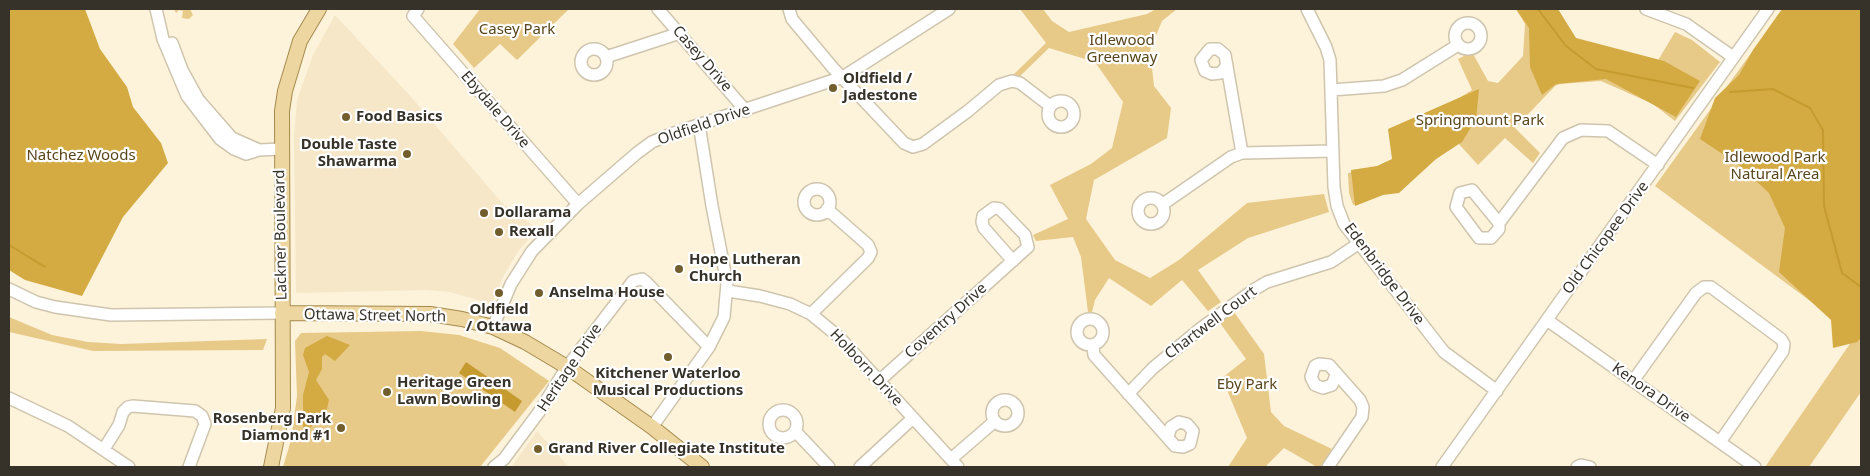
<!DOCTYPE html>
<style>
body{margin:0}
#map{position:relative;width:1870px;height:476px;overflow:hidden;background:#fdf3db;font-family:"Noto Sans",sans-serif}
canvas{display:block}
.frame{position:absolute;inset:0;border:10px solid #363229;pointer-events:none}
</style>
<div id="map">
<canvas width="1870" height="476"></canvas>
<div class="frame"></div>
</div>
<script>
const ctx = document.querySelector('canvas').getContext('2d');
ctx.lineJoin = 'round';
function paint(path, color) { ctx.fillStyle = color; ctx.fill(path, 'evenodd'); }
const shape = rows => new Path2D(rows.map(r => 'M' + r).join(''));
function strokePath(path, color, width, dash) { ctx.strokeStyle = color; ctx.lineWidth = width; ctx.lineCap = dash ? 'butt' : 'round'; ctx.setLineDash(dash || []); ctx.stroke(path); }
function label(font, color, halo, rows, align = 'center') {
  ctx.font = font + ' "Noto Sans",sans-serif'; ctx.lineWidth = 4.5; ctx.setLineDash([]); ctx.textBaseline = 'middle'; ctx.strokeStyle = halo; ctx.fillStyle = color; for (const [text, x, y, turn = 0] of rows) {
    ctx.save(); ctx.translate(x, y); ctx.rotate((+turn || 0) * Math.PI / 180); ctx.textAlign = isNaN(turn) ? turn : align; if (halo) ctx.strokeText(text, 0, 0); ctx.fillText(text, 0, 0); ctx.restore();
  }
}
paint(shape([
 [335,15,413,99,502,203,538,229,519,250,504,275,492,304,450,292,427,290,296,293,294,136,297,100,313,55],
 [537,431,569,467,511,467]
]), '#f5e7c8');
paint(shape([
 [174,9,190,9,193,15,189,19,182,18,183,11,179,10,176,13],
 [480,9,569,9,517,60,500,44,474,68,453,44],
 [1020,9,1043,9,1052,21,1069,32,1147,14,1156,9,1177,9,1162,21,1150,50,1154,86,1171,108,1167,138,1094,180,1086,219,1115,260,1150,278,1179,260,1247,203,1324,194,1329,212,1248,238,1198,270,1221,302,1208,311,1182,280,1151,306,1109,278,1095,300,1092,312,1088,312,1081,257,1073,237,1036,241,1033,235,1068,219,1050,185,1091,164,1112,148,1123,102,1095,62,1049,48,1017,79,1011,77,1046,43],
 [1516,9,1555,9,1574,40,1657,62,1675,32,1692,40,1720,62,1675,121,1653,104,1601,81,1560,84,1555,86,1515,128,1540,153,1533,163,1505,138,1478,165,1458,143,1394,190,1353,205,1349,193,1348,173,1399,163,1414,126,1472,90,1458,59,1472,52,1488,81,1498,83,1523,56,1525,24],
 [1783,9,1861,9,1861,392,1809,467,1765,467,1856,335,1655,186],
 [1234,312,1264,354,1271,412,1284,426,1332,449,1320,467,1317,467,1284,448,1265,467,1228,467,1247,438,1222,378,1246,359,1220,323],
 [9,317,52,335,88,342,121,344,267,339,263,350,93,351,9,332],
 [421,331,459,335,500,348,549,381,480,467,283,467,291,440,297,396,295,341,301,333]
]), '#e7c988');
paint(shape([
 [9,9,85,9,100,49,127,87,133,107,161,143,168,163,123,217,82,296,25,280,9,270],
 [1516,9,1558,9,1576,38,1664,61,1700,81,1676,117,1606,79,1556,84,1542,95,1530,67,1529,28],
 [1782,9,1861,9,1861,338,1857,342,1833,348,1831,320,1779,272,1785,228,1769,193,1739,165,1700,139,1715,98,1739,75,1753,50],
 [1479,89,1476,119,1462,142,1436,159,1399,193,1383,195,1355,206,1351,170,1377,166,1392,159,1388,129],
 [327,336,350,345,335,361,325,354,322,357,322,369,316,380,329,400,327,409,303,436,303,395,309,372,303,355,305,348]
]), '#d4aa42');
paint(shape([
 [466,362,522,401,515,412,459,373]
]), '#c59b30');
strokePath(shape([
 [1538,9,1566,46,1596,69,1693,88],
 [1730,92,1773,89,1810,108,1823,130,1824,206,1842,273,1861,287],
 [9,245,45,267]
]), '#c59b30', 2);
const minor = shape([
 [156,9,163,39,187,96,220,139,234,149,246,154,259,150,281,149],
 [418,9,413,16,578,204],
 [658,9,746,111],
 [789,9,792,19,833,68,904,143,913,147,923,144,968,111,999,85,1012,81,1020,83,1050,106],
 [1307,9,1326,47,1330,60,1334,187,1337,206,1344,224,1444,352,1497,391],
 [1646,9,1686,24,1733,57],
 '1455 36a13 13 0 1 1 26 0a13 13 0 1 1-26 0Z',
 [172,43,182,70,198,99,232,138,259,150],
 '581 62a13 13 0 1 1 26 0a13 13 0 1 1-26 0Z',
 [606,57,680,33],
 [1227,65,1221,73,1212,74,1205,71,1201,60,1210,49,1218,49,1225,55,1242,153],
 [1332,90,1384,86,1402,80,1458,45],
 '1048 114a13 13 0 1 1 26 0a13 13 0 1 1-26 0Z',
 '804 202a13 13 0 1 1 26 0a13 13 0 1 1-26 0Z',
 '1138 211a13 13 0 1 1 26 0a13 13 0 1 1-26 0Z',
 [1163,204,1231,157,1242,153,1333,151],
 [1499,223,1472,190,1460,193,1456,207,1479,238,1491,238,1499,229,1499,223,1563,138,1581,130,1608,131,1658,165],
 [9,289,36,302,55,307,111,315,282,313],
 [728,291,760,296,790,304,811,314,839,337,958,467],
 [811,314,868,258,871,252,868,245,827,209],
 '1077 332a13 13 0 1 1 26 0a13 13 0 1 1-26 0Z',
 [1547,320,1755,467],
 [493,327,511,284,532,251,578,204,637,153,652,142,671,134,843,77,949,9],
 [1093,345,1094,355,1175,446,1183,447,1190,444,1193,431,1187,424,1179,422,1171,427,1168,437],
 [879,381,1028,247,1025,235,1000,209,994,208,983,216,982,222,984,228,1013,261],
 [1633,381,1696,293,1704,287,1711,287,1781,339,1784,344,1783,351,1720,442],
 [1128,394,1153,368,1200,329,1255,289,1267,282,1331,262,1358,244],
 [9,398,68,426,129,467],
 '992 413a13 13 0 1 1 26 0a13 13 0 1 1-26 0Z',
 '769 424a14 14 0 1 1 28 0a14 14 0 1 1-28 0Z',
 [652,427,709,347,724,317,727,283,712,206,699,124],
 [796,432,829,467],
 [104,449,119,425,123,412,128,407,133,406,195,411,202,416,205,424,189,467],
 [951,459,995,421],
 [494,467,504,459,539,412,567,367,633,281,642,279,646,282,709,347],
 [860,467,913,418],
 [1328,467,1362,417,1363,407,1360,400,1329,365,1319,364,1315,366,1311,377,1315,385,1323,388,1332,385,1336,375],
 [1442,467,1768,9],
 [1577,467,1581,465,1590,467]
]);
const major = shape([
 [282,313,430,314,462,319,493,327,525,342,567,367,652,427,702,467],
 [271,467,283,408,282,111,285,91,300,41,319,9]
]);
strokePath(minor, '#cfc5ae', 14);
strokePath(major, '#a58a4d', 16);
strokePath(minor, '#fff', 11);
strokePath(major, '#edd6a0', 14);
for (const [x, y, r, color] of [
 [833,88,5,"#725d2c"],
 [346,117,5,"#725d2c"],
 [407,154,5,"#725d2c"],
 [484,213,5,"#725d2c"],
 [499,232,5,"#725d2c"],
 [679,269,5,"#725d2c"],
 [499,293,5,"#725d2c"],
 [539,293,5,"#725d2c"],
 [668,357,5,"#725d2c"],
 [387,392,5,"#725d2c"],
 [341,428,5,"#725d2c"],
 [538,449,5,"#725d2c"]
]) { const dot = new Path2D(); dot.arc(x, y, r, 0, 2 * Math.PI); ctx.fillStyle = color; ctx.fill(dot); strokePath(dot, '#fff', 2); }
label('15px', '#58461c', '#fff', [
 ["Casey Park",517,30],
 ["Idlewood",1122,41],
 ["Greenway",1122,58],
 ["Springmount Park",1480,121],
 ["Natchez Woods",81,156],
 ["Idlewood Park",1775,158],
 ["Natural Area",1775,175],
 ["Eby Park",1247,385]
]);
label('15px', '#363229', '#fff', [
 ["Casey Drive",702,59,49],
 ["Ebydale Drive",495,110,49],
 ["Oldfield Drive",704,125,-19],
 ["Lackner Boulevard",281,235,-91],
 ["Old Chicopee Drive",1606,238,-54],
 ["Edenbridge Drive",1384,274,53],
 ["Ottawa Street North",375,316,1],
 ["Coventry Drive",946,321,-42],
 ["Chartwell Court",1211,323,-37],
 ["Heritage Drive",570,368,-56],
 ["Holborn Drive",866,368,47],
 ["Kenora Drive",1651,393,35]
]);
label('bold 15px', '#363229', '#fff', [
 ["Oldfield /",843,79],
 ["Jadestone",843,96],
 ["Food Basics",356,117],
 ["Double Taste",397,145,"right"],
 ["Shawarma",397,162,"right"],
 ["Dollarama",494,213],
 ["Rexall",509,232],
 ["Hope Lutheran",689,260],
 ["Church",689,277],
 ["Anselma House",549,293],
 ["Oldfield",499,310,"center"],
 ["/ Ottawa",499,327,"center"],
 ["Kitchener Waterloo",668,374,"center"],
 ["Musical Productions",668,391,"center"],
 ["Heritage Green",397,383],
 ["Lawn Bowling",397,400],
 ["Rosenberg Park",331,419,"right"],
 ["Diamond #1",331,436,"right"],
 ["Grand River Collegiate Institute",548,449]
], 'left');
</script>
